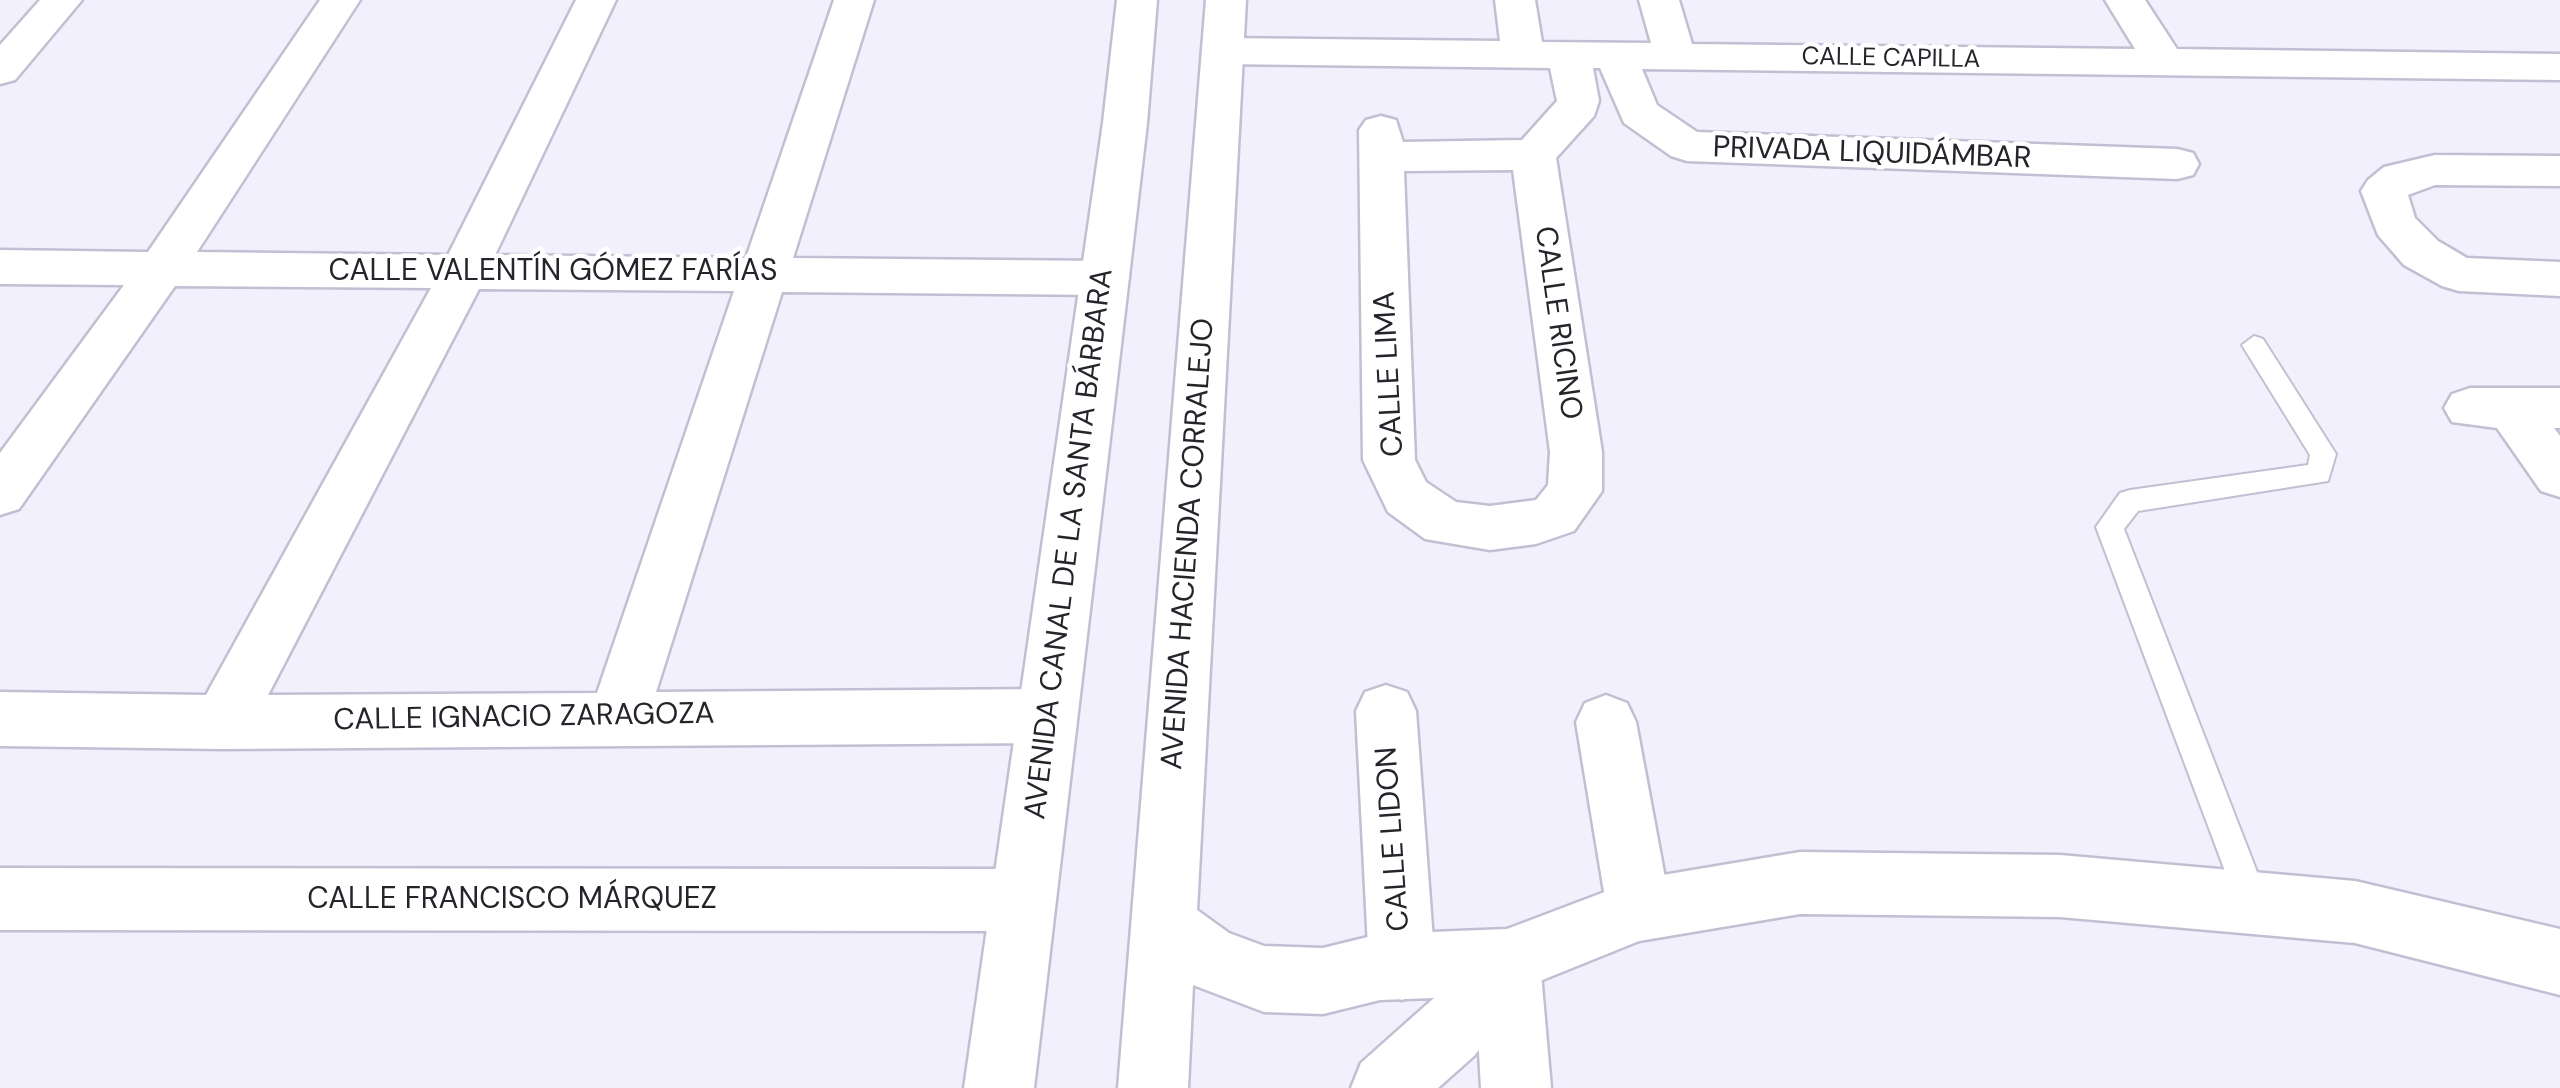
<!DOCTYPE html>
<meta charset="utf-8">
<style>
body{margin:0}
canvas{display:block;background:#f2f0fc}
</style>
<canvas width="2560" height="1088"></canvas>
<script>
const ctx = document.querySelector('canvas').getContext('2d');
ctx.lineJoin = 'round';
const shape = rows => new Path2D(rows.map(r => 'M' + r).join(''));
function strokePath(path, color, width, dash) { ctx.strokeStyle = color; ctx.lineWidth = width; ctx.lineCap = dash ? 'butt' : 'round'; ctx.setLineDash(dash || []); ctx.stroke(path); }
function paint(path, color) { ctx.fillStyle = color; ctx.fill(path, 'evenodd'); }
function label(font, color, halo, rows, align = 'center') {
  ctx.font = font + ' "DM Sans",sans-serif'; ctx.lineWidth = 9; ctx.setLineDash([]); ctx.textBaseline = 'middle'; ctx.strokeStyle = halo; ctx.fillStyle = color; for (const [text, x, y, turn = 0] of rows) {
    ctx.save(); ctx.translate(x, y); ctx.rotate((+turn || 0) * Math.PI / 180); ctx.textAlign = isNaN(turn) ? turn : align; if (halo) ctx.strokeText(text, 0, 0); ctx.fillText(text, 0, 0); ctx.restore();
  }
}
const lane = shape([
 [2254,336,2263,339,2336,454,2328,481,2138,511,2124,529,2269,903,2264,914,2253,919,2242,914,2237,903,2096,527,2120,493,2130,490,2308,465,2310,455,2242,345,2254,336]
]);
const street = shape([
 [320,0,360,0,197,252,448,255,576,0,616,0,495,255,746,258,834,0,874,0,793,258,1105,261,1122,266,1129,278,1122,290,1105,295,782,292,656,692,1047,689,1068,697,1077,716,1068,735,1047,743,223,749,0,746,0,692,206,695,431,288,175,286,19,509,0,515,0,453,124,285,0,284,0,250,148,252,320,0],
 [479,289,734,291,597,693,268,695,479,289],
 [1495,0,1535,0,1542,42,1651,43,1639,0,1679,0,1692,44,2135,49,2105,0,2145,0,2177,49,2560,54,2560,80,1642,69,1657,105,1697,132,2177,149,2193,153,2199,164,2193,175,2177,179,1687,161,1671,156,1624,123,1600,68,1593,68,1599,101,1594,116,1556,158,1602,452,1602,491,1574,531,1536,544,1490,550,1425,539,1388,512,1363,460,1359,130,1366,120,1381,116,1396,120,1403,142,1522,140,1557,101,1550,68,1223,64,1208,60,1202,51,1208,42,1223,38,1500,41,1495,0],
 [1513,170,1550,452,1548,485,1536,500,1490,506,1456,502,1426,482,1415,460,1404,171,1513,170],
 [2435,155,2560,156,2560,186,2435,185,2408,195,2415,218,2438,241,2467,258,2560,262,2560,296,2459,291,2442,286,2404,265,2378,235,2361,191,2368,180,2384,167,2435,155],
 [2470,388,2560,388,2560,428,2554,428,2560,436,2560,497,2541,491,2497,428,2452,422,2444,408,2452,394,2470,388],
 [1386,685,1407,692,1416,711,1435,967,1426,990,1402,1000,1378,990,1369,967,1356,711,1365,692,1386,685],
 [1606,695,1627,703,1636,722,1671,910,1662,932,1639,941,1616,932,1607,910,1576,722,1585,703,1606,695],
 [0,868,1023,869,1046,878,1055,900,1046,922,1023,931,0,930,0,868],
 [1507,929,1530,939,1540,962,1551,1088,1481,1088,1474,962,1484,939,1507,929]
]);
const secondary = shape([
 [40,0,82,0,15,80,0,84,0,45,40,0],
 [1117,0,1157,0,1147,123,1034,1088,964,1088,1103,123,1117,0],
 [1206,0,1246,0,1197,910,1229,933,1264,946,1323,948,1380,934,1507,929,1639,879,1800,852,2060,855,2355,881,2560,929,2560,995,2355,943,2060,917,1800,914,1639,941,1530,985,1474,1056,1438,1088,1351,1088,1361,1063,1434,998,1380,1000,1323,1014,1264,1012,1193,985,1188,1088,1118,1088,1206,0]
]);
strokePath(lane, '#c2bfd3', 4);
strokePath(street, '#c2bfd3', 5);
strokePath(secondary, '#c2bfd3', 5);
paint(lane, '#fff');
paint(street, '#fff');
paint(secondary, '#fff');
label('25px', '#25242b', '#fff', [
 ["CALLE CAPILLA",1891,59,1]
]);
label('30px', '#25242b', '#fff', [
 ["PRIVADA LIQUIDÁMBAR",1872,154,2],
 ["CALLE VALENTÍN GÓMEZ FARÍAS",553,272],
 ["CALLE RICINO",1557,323,82],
 ["CALLE LIMA",1390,374,-93],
 ["AVENIDA CANAL DE LA SANTA BÁRBARA",1070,544,-83],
 ["AVENIDA HACIENDA CORRALEJO",1189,544,-86],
 ["CALLE IGNACIO ZARAGOZA",524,718,-1],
 ["CALLE LIDON",1394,839,-94],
 ["CALLE FRANCISCO MÁRQUEZ",512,900]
]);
</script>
